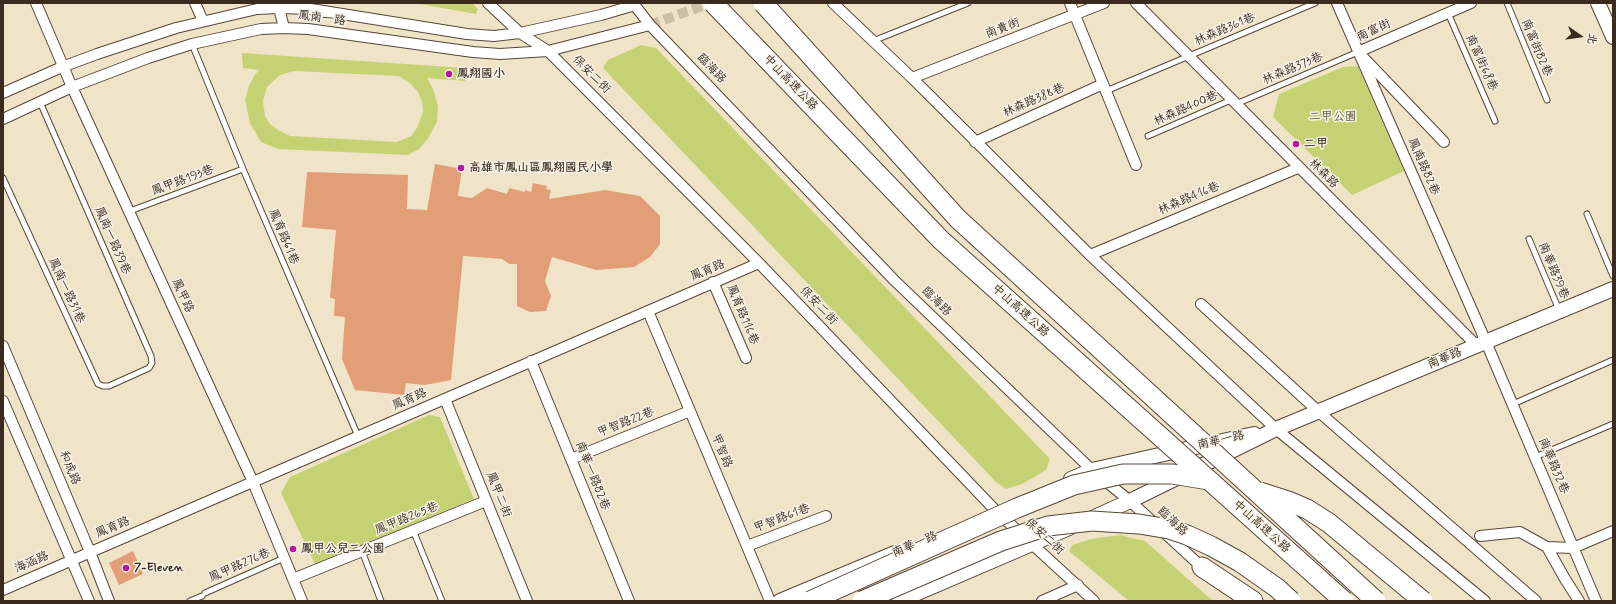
<!DOCTYPE html>
<meta charset="utf-8">
<style>
body{margin:0}
#map{position:relative;width:1616px;height:604px;overflow:hidden;background:#f0e4c8;font-family:Mynerve,"LXGW WenKai TC",sans-serif}
canvas{display:block}
.frame{position:absolute;inset:0;border:4px solid #3b2a1e;pointer-events:none}
.north{position:absolute;left:1560px;top:16px;width:40px;height:40px;-webkit-text-stroke:3px #f7f3e8;paint-order:stroke;rotate:103deg;font-size:11px;font-weight:700;line-height:16px;text-align:center;color:#3b2a1e}
.north::after{content:'';display:block;margin:auto;width:14px;height:18px;background:#3b2a1e;clip-path:polygon(50% 0,100% 100%,50% 72%,0 100%)}
</style>
<div id="map">
<canvas width="1616" height="604"></canvas>
<div class="frame"></div>
<div class="north">北</div>
</div>
<script>
const ctx = document.querySelector('canvas').getContext('2d');
ctx.lineJoin = 'round';
function paint(path, color) { ctx.fillStyle = color; ctx.fill(path, 'evenodd'); }
const shape = rows => new Path2D(rows.map(r => 'M' + r).join(''));
function strokePath(path, color, width, dash) { ctx.strokeStyle = color; ctx.lineWidth = width; ctx.lineCap = dash ? 'butt' : 'round'; ctx.setLineDash(dash || []); ctx.stroke(path); }
function label(font, color, halo, rows, align = 'center') {
  ctx.font = font + ' Mynerve,"LXGW WenKai TC",sans-serif'; ctx.lineWidth = 3; ctx.setLineDash([]); ctx.textBaseline = 'middle'; ctx.strokeStyle = halo; ctx.fillStyle = color; for (const [text, x, y, turn = 0] of rows) {
    ctx.save(); ctx.translate(x, y); ctx.rotate((+turn || 0) * Math.PI / 180); ctx.textAlign = isNaN(turn) ? turn : align; if (halo) ctx.strokeText(text, 0, 0); ctx.fillText(text, 0, 0); ctx.restore();
  }
}
paint(shape([
 [414,3,472,3,478,9,476,14],
 [641,45,656,48,1050,459,1046,470,1022,484,1006,489,996,482,603,68,608,60],
 [242,53,465,68,465,81,427,78,433,89,438,106,437,122,427,140,419,149,408,155,278,149,261,142,250,123,245,100,249,86,254,76,259,70,243,68],
 [294,71,399,76,410,83,418,92,422,101,423,112,417,128,411,136,397,142,290,136,278,130,270,124,265,116,263,101,267,87,280,75],
 [1358,66,1404,171,1352,195,1273,117,1279,94,1343,67],
 [429,415,440,417,474,499,315,564,281,493,290,477],
 [1120,535,1145,541,1213,601,1129,601,1069,551,1072,545,1091,539]
]), '#c5d274');
paint(shape([
 [435,164,462,169,458,196,472,198,487,188,507,194,509,188,525,192,525,190,531,192,533,183,547,186,546,189,551,190,549,199,605,190,640,196,660,216,660,244,650,257,634,267,596,270,552,257,545,281,551,296,546,311,530,312,517,306,517,264,509,264,502,259,463,256,451,380,425,385,406,383,404,395,355,390,342,359,345,317,334,316,335,299,330,298,336,230,302,227,307,172,408,175,407,209,427,210],
 [133,551,143,574,119,585,109,563]
]), '#e29f77');
strokePath(shape([
 [650,25,710,3]
]), '#ccbfa6', 10, [10, 5]);
const service = shape([
 [1507,3,1547,100],
 [1448,13,1495,121],
 [873,41,968,3],
 [192,44,243,169,358,436],
 [1106,91,1315,3],
 [1236,104,1358,52],
 [1148,136,1231,100],
 [3,178,98,384,103,386,109,386,149,368,152,363,151,356,40,102],
 [130,211,243,169],
 [1587,214,1613,276],
 [1529,239,1559,310],
 [1513,404,1613,360],
 [1535,457,1613,424],
 [413,530,442,601],
 [362,551,381,601],
 [205,593,284,558],
 [190,601,202,596]
]);
const minor = shape([
 [36,3,72,87,253,482,302,601],
 [195,3,203,21],
 [488,3,520,33,548,51,759,263,996,511,1094,601],
 [633,3,650,25,894,280,1092,470,1130,501,1205,570],
 [833,3,912,78,1090,255,1276,429,1485,601],
 [1070,3,1136,165],
 [1136,3,1477,346],
 [1337,3,1486,342,1596,601],
 [284,28,279,8,285,5],
 [912,78,1104,3],
 [3,93,62,67,97,54,176,28,257,9,279,8,311,9,467,34,494,36,520,33,601,15,635,5],
 [3,119,72,87,148,58,192,44,261,29,284,28,308,29,473,52,500,54,548,51,650,25],
 [975,142,1103,84],
 [1444,142,1358,52,1471,3],
 [1090,255,1298,168],
 [713,282,746,358],
 [1201,304,1319,412,1536,601],
 [648,311,770,601],
 [3,346,90,552,109,601],
 [531,361,629,601],
 [445,399,527,601],
 [3,401,89,601],
 [571,459,690,411],
 [1480,536,1520,532,1547,547,1573,548,1613,531],
 [747,546,826,516],
 [1547,547,1565,579,1579,601],
 [293,579,486,501],
 [3,590,759,263],
 [1042,601,1078,585]
]);
const secondary = shape([
 [1598,3,1613,37],
 [1071,479,1092,470,1254,434],
 [1088,520,1130,501,1276,429,1613,289],
 [780,601,895,553],
 [899,601,1069,528]
]);
const motorway = shape([
 [1202,567,1253,601]
]);
strokePath(service, '#564638', 7);
strokePath(minor, '#564638', 12);
strokePath(secondary, '#564638', 16);
strokePath(motorway, '#564638', 21);
strokePath(service, '#fff', 5);
strokePath(minor, '#fff', 10);
strokePath(secondary, '#fff', 14);
strokePath(motorway, '#fff', 19);
const motorwayBridge = shape([
 [713,3,941,240,1344,601],
 [763,3,958,219,1376,601],
 [1260,492,1288,501,1307,509,1329,523,1423,601],
 [810,601,1017,508,1074,485,1123,474,1172,474,1209,480],
 [862,601,1001,541,1048,526,1092,521,1139,524,1169,529,1187,535,1211,546,1240,562,1277,588,1291,601]
]);
strokePath(motorwayBridge, '#564638', 21, []);
strokePath(motorwayBridge, '#fff', 19);
for (const [x, y, r, color] of [
 [449,74,4,"#b5179e"],
 [1296,144,4,"#b5179e"],
 [461,168,4,"#b5179e"],
 [293,549,4,"#b5179e"],
 [126,568,4,"#b5179e"]
]) { const dot = new Path2D(); dot.arc(x, y, r, 0, 2 * Math.PI); ctx.fillStyle = color; ctx.fill(dot); strokePath(dot, '#f7f3e8', 1.5); }
label('12px', '#3b2a1e', '#f7f3e8', [
 ["鳳南一路",322,19,7],
 ["南貴街",1003,29,-21],
 ["林森路361巷",1225,30,-23],
 ["南富街",1374,31,-25],
 ["南富街82巷",1536,48,67],
 ["南富街68巷",1481,63,66],
 ["臨海路",711,69,46],
 ["林森路373巷",1293,69,-23],
 ["保安二街",591,75,45],
 ["中山高速公路",790,83,46],
 ["林森路388巷",1034,101,-24],
 ["林森路400巷",1186,109,-24],
 ["鳳南路82巷",1423,167,66],
 ["林森路",1323,174,45],
 ["鳳甲路193巷",183,181,-21],
 ["林森路416巷",1189,199,-23],
 ["鳳育路61巷",283,237,67],
 ["鳳南一路39巷",112,241,66],
 ["鳳育路",708,271,-23],
 ["南華路39巷",1553,271,67],
 ["鳳南一路31巷",66,291,65],
 ["鳳甲路",182,296,65],
 ["臨海路",936,302,44],
 ["保安二街",818,306,46],
 ["中山高速公路",1020,311,42],
 ["鳳育路116巷",742,315,67],
 ["南華路",1445,359,-23],
 ["鳳育路",410,400,-24],
 ["甲智路22巷",626,423,-22],
 ["南華一路",1221,441,-13],
 ["甲智路",721,451,67],
 ["南華路32巷",1553,466,67],
 ["和成路",69,468,67],
 ["南華一路82巷",592,476,68],
 ["鳳甲二街",498,495,68],
 ["鳳甲路265巷",407,519,-22],
 ["甲智路61巷",782,519,-21],
 ["臨海路",1172,522,43],
 ["中山高速公路",1261,527,42],
 ["鳳育路",113,528,-23],
 ["保安二街",1044,537,42],
 ["南華一路",915,545,-23],
 ["海涵路",32,563,-24],
 ["鳳甲路276巷",240,566,-24]
]);
label('bold 12px', '#3b2a1e', '#f7f3e8', [
 ["鳳翔國小",457,74],
 ["二甲",1304,144],
 ["高雄市鳳山區鳳翔國民小學",469,168],
 ["鳳甲公兒二公園",301,549],
 ["7-Eleven",134,568]
], 'left');
label('12px', '#5e5434', '#f7f3e8', [
 ["二甲公園",1333,117]
]);
</script>
